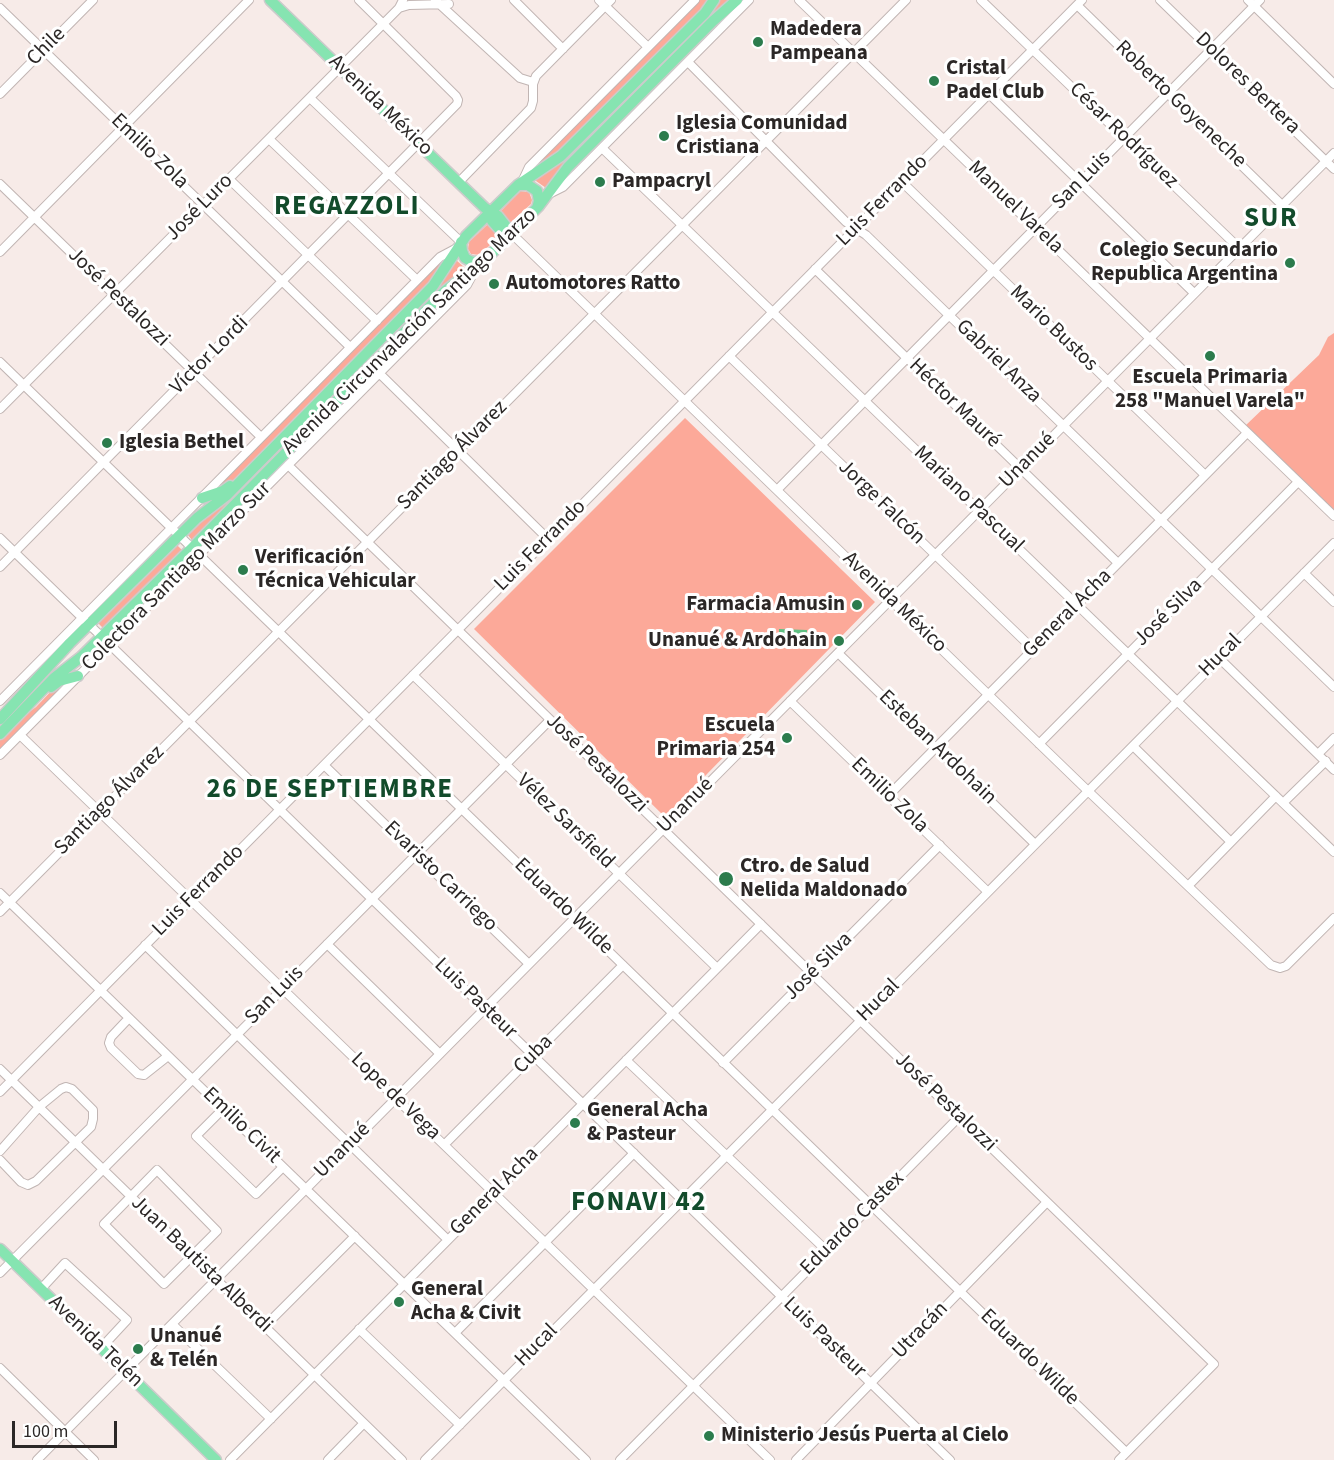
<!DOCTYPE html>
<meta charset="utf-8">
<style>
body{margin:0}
#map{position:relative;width:1334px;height:1460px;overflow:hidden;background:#f7ebe8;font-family:"Source Sans 3",sans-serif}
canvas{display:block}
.scale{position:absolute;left:12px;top:1421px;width:105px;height:27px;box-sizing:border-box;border:3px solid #2b2726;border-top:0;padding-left:8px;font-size:18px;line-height:21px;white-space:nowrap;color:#2b2726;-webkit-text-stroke:4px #fff;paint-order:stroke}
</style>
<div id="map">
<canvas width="1334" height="1460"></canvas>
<div class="scale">100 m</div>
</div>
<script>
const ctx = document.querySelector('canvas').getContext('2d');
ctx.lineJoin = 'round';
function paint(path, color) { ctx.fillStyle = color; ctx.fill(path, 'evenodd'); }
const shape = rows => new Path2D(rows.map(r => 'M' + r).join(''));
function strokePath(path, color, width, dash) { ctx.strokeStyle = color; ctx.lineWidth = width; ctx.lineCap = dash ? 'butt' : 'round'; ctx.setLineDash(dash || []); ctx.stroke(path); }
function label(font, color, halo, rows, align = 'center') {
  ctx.font = font + ' "Source Sans 3",sans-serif'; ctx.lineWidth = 6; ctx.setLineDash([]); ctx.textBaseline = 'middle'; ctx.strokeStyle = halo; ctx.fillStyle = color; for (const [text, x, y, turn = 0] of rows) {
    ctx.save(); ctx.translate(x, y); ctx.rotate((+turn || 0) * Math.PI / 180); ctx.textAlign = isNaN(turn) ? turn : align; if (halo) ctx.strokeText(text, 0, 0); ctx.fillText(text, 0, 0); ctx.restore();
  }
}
paint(shape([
 [699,0,710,0,560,153,529,172],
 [719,0,732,0,546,188,536,181,536,178],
 [734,9,735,9,561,185,568,172,718,22],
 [520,191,529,192,532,200,531,204,510,223,500,212],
 [488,224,499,236,480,255,471,254,468,249,469,242],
 [444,257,430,284,273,444,226,487,212,491],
 [456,260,464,267,464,271,192,540,187,534],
 [466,281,214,534,229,515,444,297],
 [1334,333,1334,513,1245,426,1319,355,1328,337],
 [685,418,875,602,665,817,474,629],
 [177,545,183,551,103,628,98,623],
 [67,682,0,751,0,738,17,721,36,707,57,685]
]), '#fca999');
paint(shape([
 [779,629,807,630,807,643,779,642]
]), '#60bf83');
const minor = shape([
 [435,0,520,78,533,82],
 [514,0,563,49],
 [599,0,648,47],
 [799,0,1334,516],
 [981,0,1239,248],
 [1160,0,1334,169],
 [1248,0,1334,84],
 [1077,5,1282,205],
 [0,8,350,347],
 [399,8,409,5,449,4],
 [688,62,846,222,866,235,1334,687],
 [0,94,93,0],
 [989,94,1194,293],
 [310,98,461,242],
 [269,139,417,280],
 [602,148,1334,852],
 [229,179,377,321],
 [459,182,531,108,533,101,533,84,536,76,611,0],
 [522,182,529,167,695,0],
 [902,182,1205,475],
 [0,184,261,437],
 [547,195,563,187,749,0],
 [512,234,1088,791,1271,965,1280,968,1286,966,1334,918],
 [0,252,249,0],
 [815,269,1118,563],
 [729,356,1033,649],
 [0,362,1126,1452],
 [379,373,548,539],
 [0,409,399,8,403,0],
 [288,465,1214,1364,1119,1460],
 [777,490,1260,0],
 [0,538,950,1460],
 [0,567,457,104,458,100,456,96,359,0],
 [1304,573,1334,602],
 [838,653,1035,844],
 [1219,658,1334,770],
 [413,675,717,968],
 [0,701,440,257,457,248],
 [790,701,988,892],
 [20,735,770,1460],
 [1039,744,1298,482],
 [1133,746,1231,842],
 [1318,754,1334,738],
 [0,755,467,285,475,270],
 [324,765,529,964],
 [888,796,1247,433],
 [1283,803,1326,761],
 [1188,886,1276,796],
 [0,893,586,1460],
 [0,912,906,0],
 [327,944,440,1054],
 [145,945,448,1240],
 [129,1018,111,1037,109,1043,111,1048,138,1074,144,1075,168,1056],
 [626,1060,827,1251],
 [723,1063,940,845],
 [0,1069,402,1460],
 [0,1092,1082,0],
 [223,1109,196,1136,256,1194,283,1167],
 [444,1145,623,965],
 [0,1151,39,1107,61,1089,66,1087,72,1089,93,1110,93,1119,91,1127,36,1181,28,1185,21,1182,0,1160],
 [157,1170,217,1231,164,1284,104,1224,157,1170],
 [0,1273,550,720],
 [41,1289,65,1263,127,1320,101,1348],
 [172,1324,271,1419],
 [265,1326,355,1236],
 [359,1329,460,1425],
 [455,1333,634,1153],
 [0,1368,94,1460],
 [37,1460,1334,153],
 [230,1460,761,924],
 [328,1460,364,1423],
 [425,1460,1334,543],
 [620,1460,959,1117],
 [796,1460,1047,1202]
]);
const major = shape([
 [270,0,485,208,498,216,512,234],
 [519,185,528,185,537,191,539,201,537,208],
 [490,212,492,221,501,231,512,234],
 [461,242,462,251,465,258,472,262,482,261],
 [202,498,223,491,230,486],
 [51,687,59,681,78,676],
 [0,719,70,643,197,518,227,495,433,286,466,236,518,185,561,156,705,13,714,0],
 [0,734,54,678,81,657,192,548,445,291,484,261,538,207,568,167,713,21,737,0],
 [0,1249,216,1460]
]);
strokePath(minor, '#c1b5b3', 10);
strokePath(major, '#cccbcb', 13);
strokePath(minor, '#fff', 8);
strokePath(major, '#86e4b1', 10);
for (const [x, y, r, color] of [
 [758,42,6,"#2c7c4d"],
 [934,81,6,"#2c7c4d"],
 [664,136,6,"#2c7c4d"],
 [600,182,6,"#2c7c4d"],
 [1290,263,6,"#2c7c4d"],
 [494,284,6,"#2c7c4d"],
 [1210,356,6,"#2c7c4d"],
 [107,443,6,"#2c7c4d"],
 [243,570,6,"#2c7c4d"],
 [857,605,6,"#2c7c4d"],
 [839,641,6,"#2c7c4d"],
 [787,738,6,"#2c7c4d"],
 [726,879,8,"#2c7c4d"],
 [575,1123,6,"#2c7c4d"],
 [399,1302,6,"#2c7c4d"],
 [138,1349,6,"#2c7c4d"],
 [709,1436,6,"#2c7c4d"]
]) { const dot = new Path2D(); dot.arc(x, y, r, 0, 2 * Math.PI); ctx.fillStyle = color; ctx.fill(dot); strokePath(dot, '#fff', 2); }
label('bold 21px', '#2b2726', '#fff', [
 ["Madedera",770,30],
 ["Pampeana",770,54],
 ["Cristal",946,69],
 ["Padel Club",946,93],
 ["Iglesia Comunidad",676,124],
 ["Cristiana",676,148],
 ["Pampacryl",612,182],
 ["Colegio Secundario",1278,251,"right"],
 ["Republica Argentina",1278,275,"right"],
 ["Automotores Ratto",506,284],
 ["Escuela Primaria",1210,378,"center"],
 ["258 \"Manuel Varela\"",1210,402,"center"],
 ["Iglesia Bethel",119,443],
 ["Verificación",255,558],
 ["Técnica Vehicular",255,582],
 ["Farmacia Amusin",845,605,"right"],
 ["Unanué & Ardohain",827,641,"right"],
 ["Escuela",775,726,"right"],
 ["Primaria 254",775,750,"right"],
 ["Ctro. de Salud",740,867],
 ["Nelida Maldonado",740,891],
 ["General Acha",587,1111],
 ["& Pasteur",587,1135],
 ["General",411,1290],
 ["Acha & Civit",411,1314],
 ["Unanué",150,1337],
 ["& Telén",150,1361],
 ["Ministerio Jesús Puerta al Cielo",721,1436]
], 'left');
label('21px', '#2b2726', '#fff', [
 ["Chile",47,47,-45],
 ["Dolores Bertera",1247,84,44],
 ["Roberto Goyeneche",1180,105,44],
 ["Avenida México",380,106,44],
 ["César Rodríguez",1123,136,44],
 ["Emilio Zola",149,152,44],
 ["San Luis",1082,181,-45],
 ["Luis Ferrando",883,201,-45],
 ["José Luro",200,208,-45],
 ["Manuel Varela",1015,208,44],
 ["José Pestalozzi",118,298,44],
 ["Mario Bustos",1053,329,44],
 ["Avenida Circunvalación Santiago Marzo",410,332,-44],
 ["Víctor Lordi",210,356,-45],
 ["Gabriel Anza",998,362,44],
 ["Héctor Mauré",954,404,44],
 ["Santiago Álvarez",453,456,-45],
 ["Unanué",1028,461,-45],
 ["Mariano Pascual",968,500,44],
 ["Jorge Falcón",881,503,44],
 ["Luis Ferrando",541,546,-45],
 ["Colectora Santiago Marzo Sur",177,577,-45],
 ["Avenida México",894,603,44],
 ["José Silva",1169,613,-45],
 ["General Acha",1068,614,-45],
 ["Hucal",1221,656,-45],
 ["Esteban Ardohain",937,748,44],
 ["José Pestalozzi",596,764,44],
 ["Emilio Zola",889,796,44],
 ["Santiago Álvarez",110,801,-45],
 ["Unanué",686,806,-45],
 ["Vélez Sarsfield",565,822,44],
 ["Evaristo Carriego",440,877,44],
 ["Luis Ferrando",199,891,-45],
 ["Eduardo Wilde",563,907,44],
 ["José Silva",819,967,-45],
 ["San Luis",275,996,-45],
 ["Luis Pasteur",475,999,44],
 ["Hucal",879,1001,-45],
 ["Cuba",534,1055,-45],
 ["Lope de Vega",395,1097,44],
 ["José Pestalozzi",945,1103,44],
 ["Emilio Civit",241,1126,44],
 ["Unanué",343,1151,-45],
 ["General Acha",495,1192,-45],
 ["Eduardo Castex",853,1224,-45],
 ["Juan Bautista Alberdi",201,1265,44],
 ["Utracán",921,1331,-46],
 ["Luis Pasteur",824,1338,44],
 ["Avenida Telén",95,1342,44],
 ["Hucal",537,1346,-45],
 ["Eduardo Wilde",1029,1358,44]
]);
ctx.letterSpacing = '1.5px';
label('bold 27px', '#124b2b', '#fff', [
 ["REGAZZOLI",347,208],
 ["SUR",1271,220],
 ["26 DE SEPTIEMBRE",330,791],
 ["FONAVI 42",639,1204]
]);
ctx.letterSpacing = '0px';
</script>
